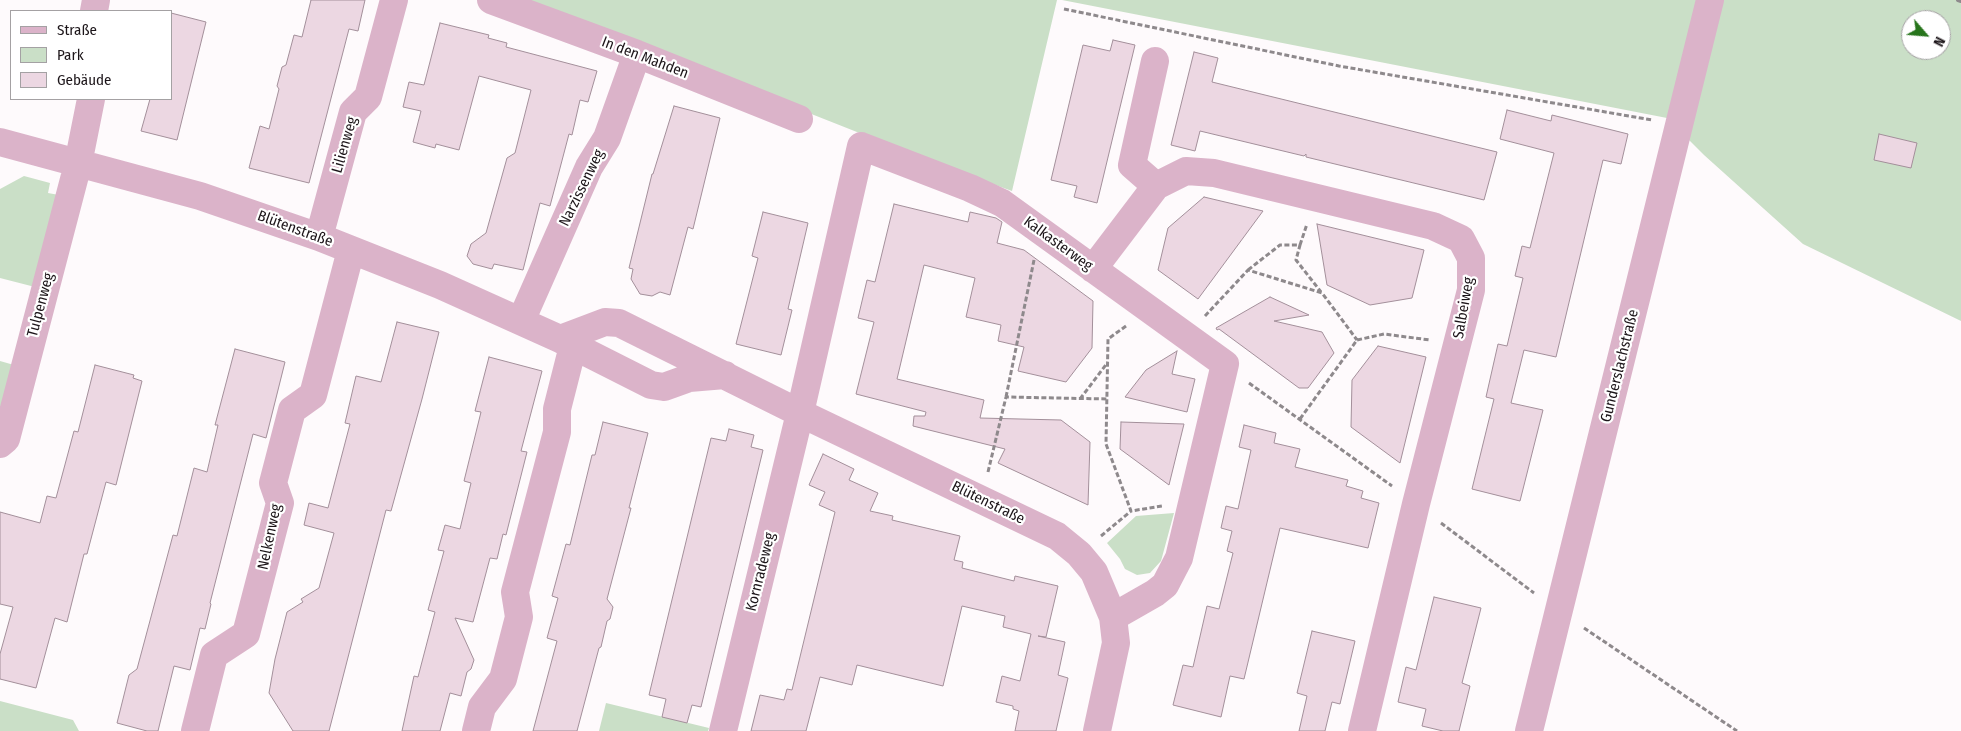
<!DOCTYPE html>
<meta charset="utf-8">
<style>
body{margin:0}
#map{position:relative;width:1961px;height:731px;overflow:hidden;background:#fefafc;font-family:"Fira Sans Condensed",sans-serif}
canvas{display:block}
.legend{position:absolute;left:10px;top:10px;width:162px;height:90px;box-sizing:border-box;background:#fff;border:1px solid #a4a1a3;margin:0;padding:6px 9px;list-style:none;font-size:15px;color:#1c1519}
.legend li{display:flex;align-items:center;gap:10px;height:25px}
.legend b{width:25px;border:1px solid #a4a1a3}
.north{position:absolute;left:1901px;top:10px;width:50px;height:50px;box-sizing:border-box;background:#fff;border:1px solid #a4a1a3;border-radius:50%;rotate:117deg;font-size:14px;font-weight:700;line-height:20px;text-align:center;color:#1c1519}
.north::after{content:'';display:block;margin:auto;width:18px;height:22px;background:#27751c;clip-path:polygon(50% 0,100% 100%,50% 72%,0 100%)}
</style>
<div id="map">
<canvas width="1961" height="731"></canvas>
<ul class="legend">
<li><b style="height:6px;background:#dbb3c9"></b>Straße</li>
<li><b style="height:14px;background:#cadfc7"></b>Park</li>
<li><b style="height:14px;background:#ecd7e2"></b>Gebäude</li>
</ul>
<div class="north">N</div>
</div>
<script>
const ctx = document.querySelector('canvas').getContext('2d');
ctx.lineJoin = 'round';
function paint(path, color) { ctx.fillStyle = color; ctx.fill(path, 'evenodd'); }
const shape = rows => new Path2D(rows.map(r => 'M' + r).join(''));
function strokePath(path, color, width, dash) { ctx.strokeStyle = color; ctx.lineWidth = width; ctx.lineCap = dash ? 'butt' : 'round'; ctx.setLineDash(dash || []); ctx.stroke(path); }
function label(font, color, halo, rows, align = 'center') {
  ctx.font = font + ' "Fira Sans Condensed",sans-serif'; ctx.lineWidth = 4.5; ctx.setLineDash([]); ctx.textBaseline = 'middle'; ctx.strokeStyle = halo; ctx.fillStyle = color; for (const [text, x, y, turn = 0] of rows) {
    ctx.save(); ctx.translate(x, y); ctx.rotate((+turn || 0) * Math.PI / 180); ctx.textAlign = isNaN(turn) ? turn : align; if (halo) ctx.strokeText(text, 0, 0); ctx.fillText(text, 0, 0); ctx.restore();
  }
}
paint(shape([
 [523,0,1057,0,1012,191,948,168],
 [1062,0,1961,0,1961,321,1803,244,1704,155,1667,118],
 [1911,20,1941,20,1941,50,1911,50],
 [24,176,50,183,48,193,59,195,35,287,0,278,0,189],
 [0,361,14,365,0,421],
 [1174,513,1161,561,1150,573,1137,575,1125,569,1120,559,1107,543,1136,516],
 [0,701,73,720,79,731,0,731],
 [606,703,709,728,708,731,599,731]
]), '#cadfc7');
const building = shape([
 [311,0,365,0,358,31,349,29,309,183,249,168,260,126,269,129,279,89,277,86,282,67,286,65,294,35,302,37,311,0],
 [171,13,206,22,177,140,141,131,150,99,171,99,171,13],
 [440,23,489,35,488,38,507,43,506,47,597,71,588,102,580,100,572,135,569,134,550,206,540,203,523,270,494,264,492,269,473,264,467,256,471,244,486,233,507,158,515,153,531,90,479,76,459,150,436,144,435,148,413,142,421,111,403,107,409,82,424,85,440,23],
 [1113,40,1135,45,1097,203,1074,197,1077,186,1051,180,1083,45,1110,51,1113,40],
 [1194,52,1218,58,1212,82,1497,152,1484,200,1306,157,1306,154,1304,156,1200,131,1195,151,1171,145,1194,52],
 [674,106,720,118,693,229,688,227,670,295,660,292,652,296,640,294,631,279,633,269,629,268,652,174,653,174,674,106],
 [1507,110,1551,121,1552,115,1628,134,1621,164,1603,160,1556,357,1524,350,1511,403,1543,410,1520,501,1472,489,1494,399,1486,397,1498,344,1507,346,1523,278,1515,276,1522,246,1530,248,1554,153,1500,139,1507,110],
 [1879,134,1917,143,1911,168,1874,160,1879,134],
 [1204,197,1263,211,1198,299,1158,270,1168,228,1204,197],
 [894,204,968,222,970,212,996,218,1002,222,997,243,1024,250,1093,301,1092,348,1066,382,1018,371,1024,347,998,341,1001,325,966,317,975,278,924,265,897,379,984,400,980,418,1061,420,1090,442,1088,505,998,463,1005,449,913,426,914,416,925,416,926,412,856,394,874,322,858,318,867,280,875,282,894,204],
 [763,212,808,223,788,309,792,310,781,355,736,344,758,258,752,256,763,212],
 [1317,224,1424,250,1412,298,1370,305,1327,285,1317,224],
 [1270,297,1309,315,1274,321,1322,332,1334,353,1308,388,1299,388,1219,329,1217,330,1216,328,1270,297],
 [397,322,439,332,422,399,391,511,386,510,329,731,293,731,269,693,275,659,287,612,303,602,301,599,319,588,334,533,304,525,309,503,328,508,350,424,345,423,356,376,381,382,397,322],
 [1378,346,1426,357,1400,463,1351,427,1352,380,1378,346],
 [235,349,285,362,266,438,253,434,210,603,211,604,205,629,200,628,190,670,174,666,158,731,147,731,117,723,129,675,137,669,173,535,177,536,194,468,207,472,218,425,215,425,235,349],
 [1177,351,1172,374,1195,379,1187,412,1125,397,1146,370,1177,351],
 [489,357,542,371,521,451,527,452,506,535,503,534,497,559,490,558,473,622,455,618,474,660,471,669,467,672,461,696,450,693,440,731,402,731,414,676,418,677,435,612,428,610,444,551,438,550,445,525,460,529,471,483,464,481,481,412,475,411,489,357],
 [95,365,134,375,133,378,142,381,116,485,106,482,87,554,84,554,67,622,55,618,36,688,0,679,0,654,13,607,0,604,0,512,40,523,47,496,56,498,74,431,78,432,95,365],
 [603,422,648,433,629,508,631,508,607,599,613,607,610,619,607,621,601,647,599,648,577,731,533,731,557,641,547,638,558,598,552,596,566,544,570,545,592,455,595,455,603,422],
 [1121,422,1184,424,1169,485,1120,449,1121,422],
 [1244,425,1276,433,1274,443,1300,449,1295,467,1348,480,1346,486,1363,491,1361,498,1379,503,1368,548,1280,528,1244,679,1230,676,1221,717,1173,705,1183,665,1193,667,1207,606,1219,609,1233,553,1227,551,1232,531,1221,528,1226,506,1238,509,1251,450,1239,447,1244,425],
 [729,429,754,435,751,447,763,450,701,707,692,705,687,723,662,717,666,699,649,695,711,438,726,441,729,429],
 [823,454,854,469,849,480,878,493,870,511,893,516,892,520,960,536,954,560,963,562,962,568,1014,581,1015,576,1058,586,1046,637,1038,636,1065,642,1058,675,1068,678,1056,731,1015,731,1019,711,1013,709,1013,706,996,702,1002,676,1020,681,1031,634,1003,627,1005,616,962,606,943,686,857,665,852,685,820,677,806,731,751,731,760,695,784,700,787,689,792,690,835,512,819,505,825,492,809,485,823,454],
 [1434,597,1481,608,1462,683,1470,686,1459,731,1443,731,1422,726,1426,709,1398,702,1406,667,1416,670,1434,597],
 [1312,631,1355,641,1340,704,1332,702,1325,731,1299,731,1307,696,1297,693,1312,631]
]);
paint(building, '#ecd7e2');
strokePath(building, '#a38f9a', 1);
strokePath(shape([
 [1064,9,1339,66,1652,120],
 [1300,245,1307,224],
 [1248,270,1280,245,1300,245,1296,260,1321,292],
 [1205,316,1248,270,1322,293,1357,340],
 [1126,326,1108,339,1106,444,1131,511,1162,506],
 [1249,383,1392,486],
 [1006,397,1034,260],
 [1080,399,1108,362],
 [1300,419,1357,340,1384,334,1430,340],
 [988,472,1006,397,1108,399],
 [1441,523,1534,593],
 [1101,536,1131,511],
 [1584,628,1737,731]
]), '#8e898c', 3, [5, 2.5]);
strokePath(shape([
 [491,0,637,54,799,119],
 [94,11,96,0],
 [1155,61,1132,165,1156,186],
 [0,142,200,196,319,237,440,285,560,339,651,385,664,387,689,378,725,375],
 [319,237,353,112,368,97,394,0],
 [1093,269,1156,186,1186,171,1214,173,1433,226,1461,239,1471,258,1471,290,1416,504,1362,731],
 [521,321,589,167,607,138,637,54],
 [560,339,605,322,619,323,800,413,1057,536,1079,554,1094,572,1113,617,1116,643,1097,731],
 [0,444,6,439,78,164,91,99],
 [195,731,214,655,246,634,280,503,273,483,292,410,313,395,351,250],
 [476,731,482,707,503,679,519,617,515,592,557,432,557,409,573,346],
 [723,731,800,413,861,146,970,188,1002,203,1225,364,1179,558,1165,585,1155,593,1113,617],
 [1529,731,1710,0]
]), '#dbb3c9', 28);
strokePath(shape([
 [1958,0,1961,1]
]), '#8e898c', 4);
label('15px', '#1c1519', '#fff', [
 ["In den Mahden",645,58,21],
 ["Lilienweg",345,145,-74],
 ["Narzissenweg",582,188,-64],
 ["Blütenstraße",295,229,20],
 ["Kalkasterweg",1058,244,36],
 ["Tulpenweg",41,305,-75],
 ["Salbeiweg",1464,308,-80],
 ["Gunderslachstraße",1620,366,-76],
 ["Blütenstraße",988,503,26],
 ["Nelkenweg",270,537,-78],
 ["Kornradeweg",761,572,-76]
]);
</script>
